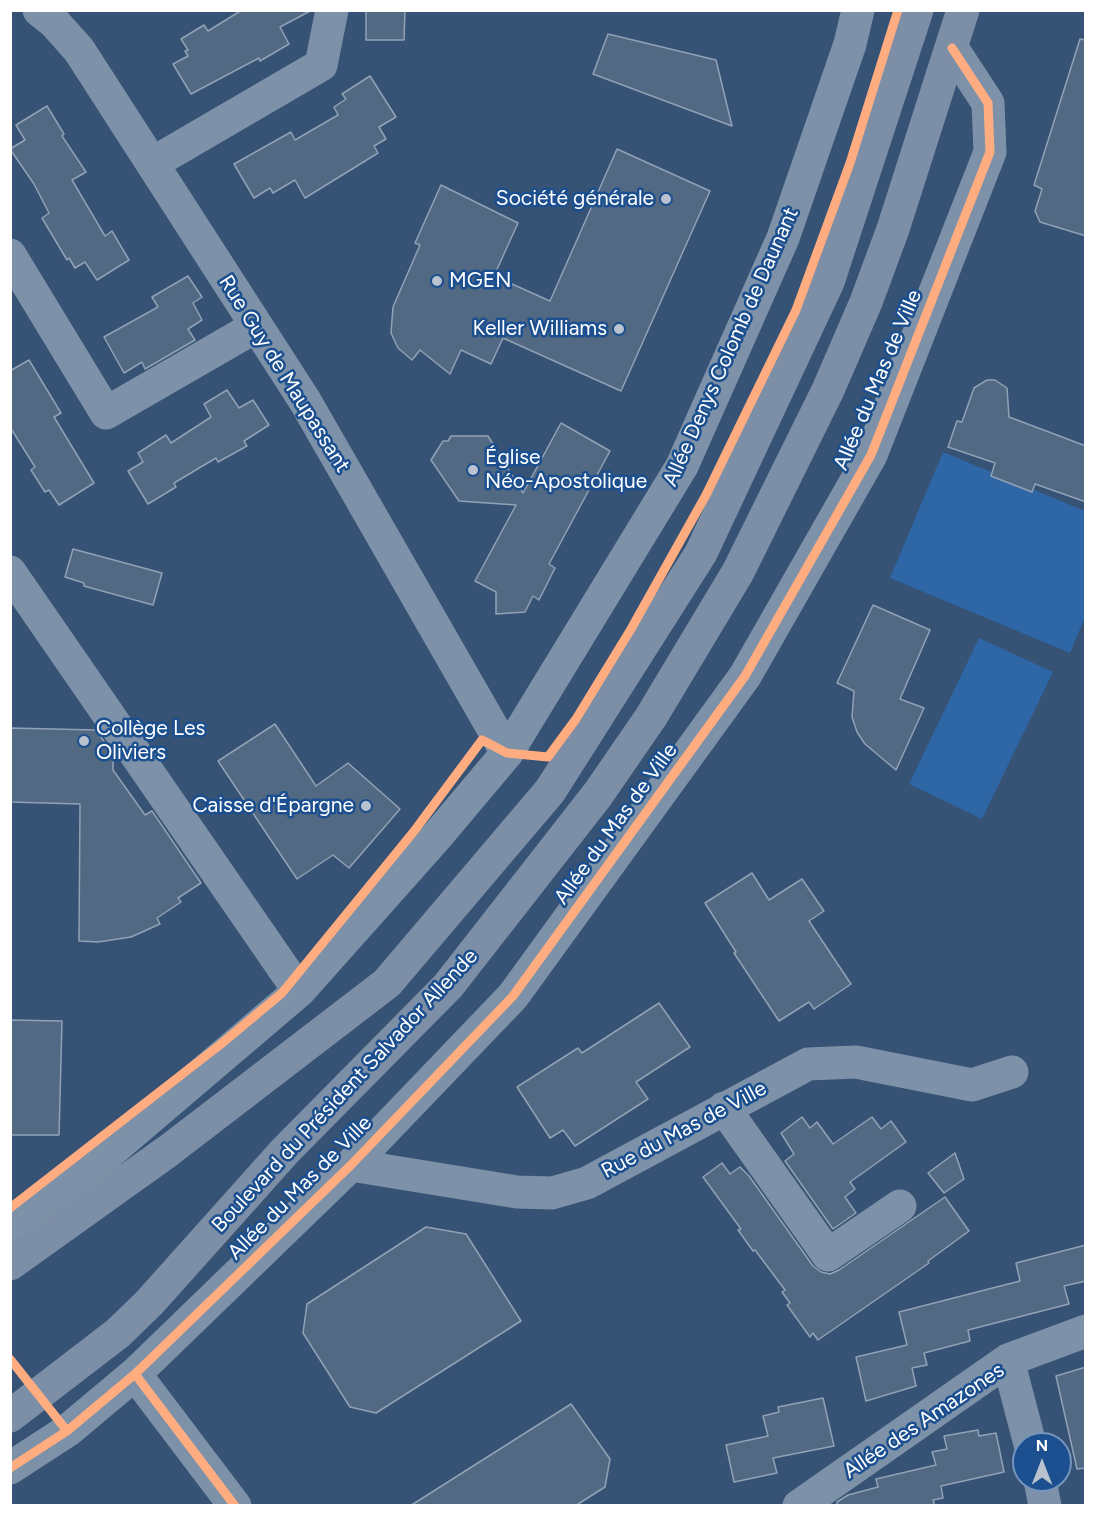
<!DOCTYPE html>
<meta charset="utf-8">
<style>
body{margin:0}
#map{position:relative;width:1096px;height:1516px;overflow:hidden;background:#365274;font-family:Figtree,sans-serif}
canvas{display:block}
.frame{position:absolute;inset:0;border:12px solid #fff;pointer-events:none}
.north{position:absolute;left:1012px;top:1432px;width:60px;height:60px;box-sizing:border-box;background:#1b4f8f;border:2px solid #7695bc;border-radius:50%;rotate:0deg;font-size:16px;font-weight:700;line-height:24px;text-align:center;color:#fff}
.north::after{content:'';display:block;margin:auto;width:21px;height:27px;background:#b9c2ce;clip-path:polygon(50% 0,100% 100%,50% 72%,0 100%)}
</style>
<div id="map">
<canvas width="1096" height="1516"></canvas>
<div class="frame"></div>
<div class="north">N</div>
</div>
<script>
const ctx = document.querySelector('canvas').getContext('2d');
ctx.lineJoin = 'round';
function paint(path, color) { ctx.fillStyle = color; ctx.fill(path, 'evenodd'); }
const shape = rows => new Path2D(rows.map(r => 'M' + r).join(''));
function strokePath(path, color, width, dash) { ctx.strokeStyle = color; ctx.lineWidth = width; ctx.lineCap = dash ? 'butt' : 'round'; ctx.setLineDash(dash || []); ctx.stroke(path); }
function label(font, color, halo, rows, align = 'center') {
  ctx.font = font + ' Figtree,sans-serif'; ctx.lineWidth = 5; ctx.setLineDash([]); ctx.textBaseline = 'middle'; ctx.strokeStyle = halo; ctx.fillStyle = color; for (const [text, x, y, turn = 0] of rows) {
    ctx.save(); ctx.translate(x, y); ctx.rotate((+turn || 0) * Math.PI / 180); ctx.textAlign = isNaN(turn) ? turn : align; if (halo) ctx.strokeText(text, 0, 0); ctx.fillText(text, 0, 0); ctx.restore();
  }
}
paint(shape([
 [943,452,1085,511,1085,617,1070,653,890,578],
 [979,638,1053,672,982,819,909,784]
]), '#2f66a5');
const building = shape([
 [242,10,312,10,280,27,289,44,260,61,259,58,191,94,173,64,188,56,185,51,188,50,181,39,204,25,208,31,242,10],
 [366,10,405,10,404,40,366,40,366,10],
 [608,34,716,60,732,126,593,74,608,34],
 [1080,39,1086,40,1086,236,1040,222,1035,211,1042,189,1034,185,1080,39],
 [370,76,396,117,379,127,386,139,374,146,378,153,305,198,295,180,273,193,270,188,254,198,234,164,291,132,295,140,338,115,334,107,346,99,342,94,370,76],
 [47,106,64,134,62,136,86,172,72,180,105,236,112,231,129,260,97,280,85,262,75,268,69,258,67,260,42,218,49,213,34,184,10,149,25,140,16,125,47,106],
 [617,149,710,191,621,391,503,338,491,364,461,350,450,374,420,350,412,360,398,348,391,333,393,307,420,245,415,243,441,185,518,223,494,276,550,301,617,149],
 [188,276,202,297,193,303,202,320,188,329,195,340,145,369,142,362,124,373,104,337,158,307,152,297,188,276],
 [29,360,61,413,54,417,94,483,59,505,49,490,45,492,31,470,35,467,10,427,10,371,29,360],
 [987,380,995,380,1007,388,1009,417,1086,446,1086,502,1035,484,1032,492,991,476,995,463,948,447,957,421,962,422,974,388,987,380],
 [227,390,239,408,253,400,269,425,244,441,247,446,218,462,216,458,174,483,176,487,148,504,128,471,143,462,138,453,166,435,171,443,211,417,204,404,227,390],
 [561,423,610,451,549,564,555,568,539,600,533,596,525,612,496,614,496,592,475,581,516,505,459,501,431,460,443,441,448,441,451,436,488,436,523,493,561,423],
 [73,549,162,573,153,605,84,586,84,583,65,577,73,549],
 [873,605,930,630,900,699,924,708,896,770,865,744,857,732,852,717,854,691,837,683,873,605],
 [275,724,316,786,348,763,400,809,349,868,333,855,297,879,218,761,275,724],
 [10,728,96,730,113,754,113,770,145,815,152,811,201,883,178,898,181,902,157,918,160,924,131,937,98,942,79,941,80,804,10,802,10,728],
 [752,873,769,900,802,879,824,911,809,921,851,984,814,1009,809,1002,779,1021,734,953,736,952,705,903,752,873],
 [659,1003,690,1047,636,1082,648,1099,575,1146,563,1130,550,1138,517,1087,578,1048,582,1053,659,1003],
 [10,1020,62,1021,59,1135,10,1135,10,1020],
 [802,1117,810,1128,817,1122,833,1144,872,1117,881,1129,891,1121,906,1142,850,1182,855,1189,845,1197,856,1213,833,1229,785,1161,794,1154,781,1133,802,1117],
 [955,1153,964,1179,944,1193,928,1173,955,1153],
 [722,1163,730,1174,740,1167,749,1176,813,1266,821,1272,830,1274,839,1270,945,1197,969,1231,928,1261,929,1263,818,1340,813,1333,810,1337,787,1305,790,1303,782,1292,785,1290,755,1250,753,1251,738,1230,741,1229,703,1177,722,1163],
 [426,1227,466,1234,521,1321,376,1413,350,1407,303,1333,307,1304,426,1227],
 [1086,1245,1086,1281,1064,1286,1069,1304,968,1330,970,1341,924,1353,927,1365,912,1368,916,1386,866,1401,856,1357,907,1345,899,1312,1020,1281,1016,1263,1086,1245],
 [1086,1367,1086,1468,1077,1469,1056,1376,1086,1367],
 [823,1398,834,1446,773,1458,777,1473,734,1482,726,1445,768,1436,763,1416,779,1412,778,1407,823,1398],
 [571,1404,610,1459,605,1487,575,1506,410,1506,571,1404],
 [978,1430,979,1436,996,1433,1004,1472,941,1486,943,1498,933,1500,935,1506,837,1506,837,1502,848,1495,878,1487,876,1479,936,1465,932,1452,947,1449,944,1436,978,1430]
]);
paint(building, '#526984');
strokePath(building, '#92a2b6', 1.5);
strokePath(shape([
 [39,10,54,22,79,50,305,401,507,753],
 [153,163,321,65,332,10],
 [10,255,106,413,255,327],
 [10,572,299,991],
 [724,1108,828,1255,900,1206],
 [351,1165,517,1192,552,1193,587,1183,808,1064,856,1062,972,1085,1012,1072],
 [10,1227,97,1163,299,991,438,835,507,753,682,466,783,238,850,44,858,10],
 [1008,1360,1030,1444],
 [135,1374,235,1506],
 [10,1468,67,1431,135,1374,351,1165,513,996,745,676,871,455,990,152,988,103,952,48],
 [1040,1480,1045,1506],
 [799,1506,1008,1360,1086,1331]
]), '#7d92a8', 33);
strokePath(shape([
 [10,1264,168,1151,387,983,550,791,701,553,828,282,917,10],
 [10,1416,118,1333,149,1303,285,1151,448,986,598,794,651,717,738,572,828,390,866,302,893,229,963,10]
]), '#7d8ea7', 33);
strokePath(shape([
 [10,1208,221,1044,282,993,415,830,482,740,507,753,548,757,576,719,631,629,706,495,796,310,850,163,898,10],
 [10,1359,67,1431],
 [135,1374,235,1506],
 [10,1468,67,1431,135,1374,351,1165,513,996,745,676,871,455,990,152,988,103,952,48]
]), '#ffac80', 9);
for (const [x, y, r, color] of [
 [666,199,6,"#b9c2ce"],
 [437,281,6,"#b9c2ce"],
 [619,329,6,"#b9c2ce"],
 [473,470,6,"#b9c2ce"],
 [84,741,6,"#b9c2ce"],
 [366,806,6,"#b9c2ce"]
]) { const dot = new Path2D(); dot.arc(x, y, r, 0, 2 * Math.PI); ctx.fillStyle = color; ctx.fill(dot); strokePath(dot, '#1b4f8f', 2); }
label('21px', '#fff', '#1b4f8f', [
 ["Société générale",654,199],
 ["MGEN",449,281,"left"],
 ["Keller Williams",607,329],
 ["Église",485,458,"left"],
 ["Néo-Apostolique",485,482,"left"],
 ["Collège Les",96,729,"left"],
 ["Oliviers",96,753,"left"],
 ["Caisse d'Épargne",354,806]
], 'right');
label('21px', '#fff', '#1b4f8f', [
 ["Allée Denys Colomb de Daunant",731,347,-66],
 ["Rue Guy de Maupassant",284,374,58],
 ["Allée du Mas de Ville",878,380,-67],
 ["Allée du Mas de Ville",616,824,-54],
 ["Boulevard du Président Salvador Allende",345,1091,-47],
 ["Rue du Mas de Ville",684,1130,-28],
 ["Allée du Mas de Ville",300,1188,-45],
 ["Allée des Amazones",924,1421,-34]
]);
</script>
